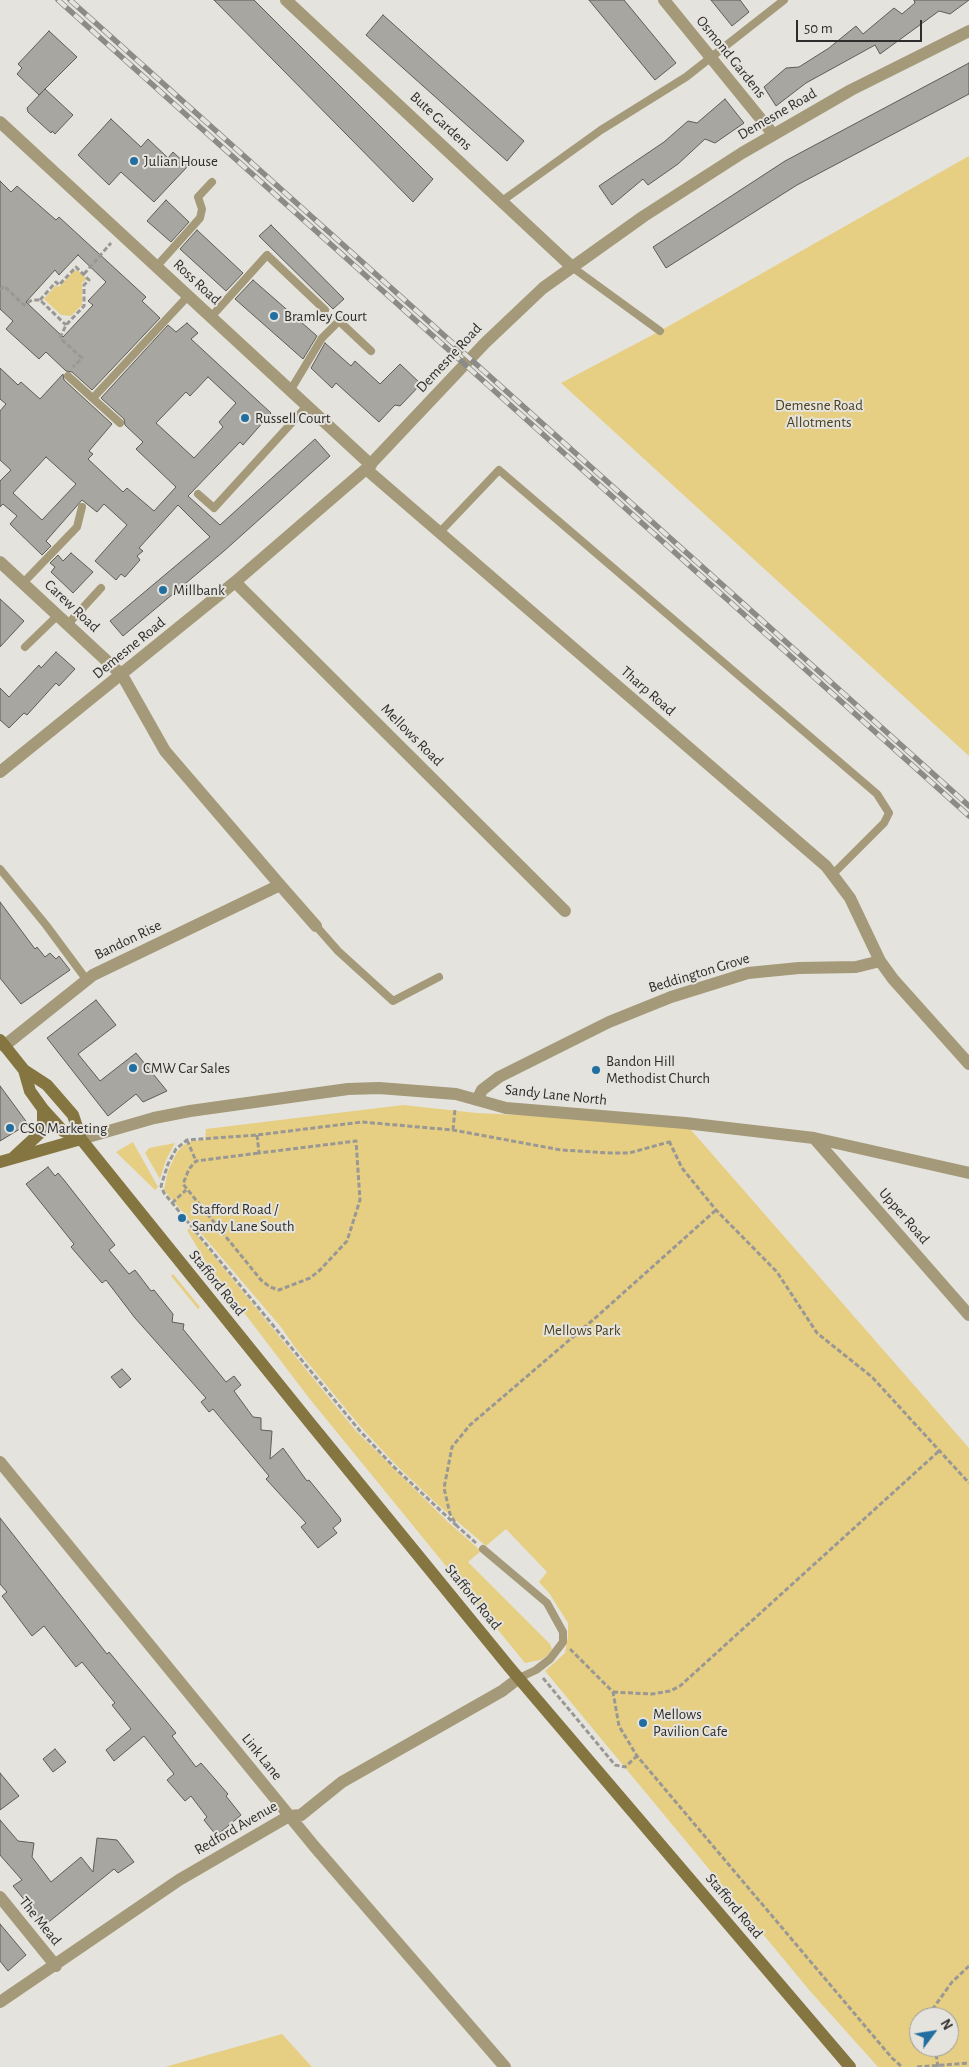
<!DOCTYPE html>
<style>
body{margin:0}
#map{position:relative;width:969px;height:2067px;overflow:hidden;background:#e5e3dd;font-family:"Alegreya Sans",sans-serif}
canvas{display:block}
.north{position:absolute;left:909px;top:2007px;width:50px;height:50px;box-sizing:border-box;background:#e5e3dd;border:1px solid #9c9a96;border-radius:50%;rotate:59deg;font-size:14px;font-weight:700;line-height:20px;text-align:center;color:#2e2d2b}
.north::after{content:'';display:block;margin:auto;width:18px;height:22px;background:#226ea0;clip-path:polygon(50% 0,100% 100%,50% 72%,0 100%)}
.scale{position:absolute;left:796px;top:20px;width:126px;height:22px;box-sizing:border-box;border:2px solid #2e2d2b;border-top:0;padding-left:6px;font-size:15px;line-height:18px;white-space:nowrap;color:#2e2d2b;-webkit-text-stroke:4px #e5e3dd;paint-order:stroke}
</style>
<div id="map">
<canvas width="969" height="2067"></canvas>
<div class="north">N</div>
<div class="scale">50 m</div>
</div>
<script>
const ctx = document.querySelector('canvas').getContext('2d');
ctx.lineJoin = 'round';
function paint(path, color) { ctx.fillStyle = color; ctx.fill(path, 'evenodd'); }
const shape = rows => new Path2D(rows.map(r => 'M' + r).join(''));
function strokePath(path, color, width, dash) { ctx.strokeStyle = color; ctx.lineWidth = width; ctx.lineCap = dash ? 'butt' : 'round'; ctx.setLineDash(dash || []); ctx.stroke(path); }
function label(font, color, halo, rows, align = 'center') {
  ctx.font = font + ' "Alegreya Sans",sans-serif'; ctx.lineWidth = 4; ctx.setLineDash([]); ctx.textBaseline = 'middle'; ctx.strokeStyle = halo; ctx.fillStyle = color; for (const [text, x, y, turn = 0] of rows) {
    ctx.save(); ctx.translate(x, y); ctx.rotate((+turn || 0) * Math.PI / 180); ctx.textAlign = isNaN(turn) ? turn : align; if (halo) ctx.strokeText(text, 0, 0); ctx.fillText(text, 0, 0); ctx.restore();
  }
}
paint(shape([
 [969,156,969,756,561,383,660,331],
 [77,270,87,279,82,283,82,305,71,316,61,315,44,299,56,285,59,287,74,271],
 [403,1105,477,1113,685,1123,969,1448,969,2067,878,2067,810,1991,545,1671,565,1653,568,1636,568,1623,549,1593,539,1582,547,1572,506,1529,486,1546,437,1504,394,1463,360,1426,294,1346,281,1327,164,1190,168,1171,177,1152,184,1145,192,1141,205,1140,206,1129],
 [919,2017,949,2017,949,2047,919,2047],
 [133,1142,158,1187,155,1190,116,1152],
 [175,1143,166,1160,160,1179,145,1153,149,1148],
 [191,1228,356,1431,448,1522,481,1551,468,1562,550,1644,552,1649,547,1656,540,1660,525,1663,309,1398,207,1264,187,1230],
 [173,1274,200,1307,198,1309,171,1276],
 [282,2034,312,2067,165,2067]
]), '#e6cf83');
const building = shape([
 [214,0,254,0,433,179,413,202,214,0],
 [589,0,624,0,676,63,655,80,589,0],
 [711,0,740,0,749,12,732,26,711,0],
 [914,0,969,0,950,14,939,11,880,54,875,45,806,83,776,106,764,87,786,68,799,67,829,48,856,26,863,34,894,8,902,14,915,3,914,0],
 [383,15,524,141,507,161,366,35,383,15],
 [49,31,77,57,39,95,17,74,22,68,18,64,49,31],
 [969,63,969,94,797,185,666,268,653,247,785,161,969,63],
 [45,89,73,115,55,134,52,131,51,133,28,112,27,108,45,89],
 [725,99,744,123,715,143,705,139,678,164,648,185,643,179,612,205,599,186,664,142,688,121,697,123,725,99],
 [111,119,141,147,148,139,168,158,173,152,188,166,154,202,121,172,109,185,78,155,111,119],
 [0,181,11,192,17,186,56,220,59,217,146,297,142,301,160,318,92,390,72,372,66,371,46,352,39,359,6,329,13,321,0,309,0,181],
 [78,255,106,282,88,301,93,305,63,337,26,302,55,270,59,275,78,255],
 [166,200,189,222,171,242,147,221,166,200],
 [271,225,344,299,333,309,259,236,271,225],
 [197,230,243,273,226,291,180,249,197,230],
 [253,280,317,336,303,359,235,299,253,280],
 [187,323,198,333,191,339,271,413,243,445,240,442,188,496,220,525,315,439,330,456,224,551,123,636,110,621,210,537,178,505,139,548,143,551,137,556,140,560,125,577,121,574,116,580,95,561,127,525,104,504,97,512,82,500,46,541,51,546,42,555,10,524,17,516,3,504,0,507,0,481,11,470,0,460,0,411,6,404,0,399,0,368,18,385,21,382,40,399,63,374,64,380,112,424,89,451,93,454,88,459,123,492,127,488,154,511,176,487,136,449,143,442,125,425,124,419,101,398,168,325,176,332,187,323],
 [208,377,236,403,219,422,223,427,194,458,156,423,186,392,190,396,208,377],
 [46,457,76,484,42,520,13,493,46,457],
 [325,343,351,366,355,361,380,384,400,364,421,384,400,406,395,405,379,422,336,383,332,388,311,368,325,343],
 [71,553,93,572,73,593,51,572,55,567,50,563,58,555,63,561,71,553],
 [0,599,24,621,0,647,0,599],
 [56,652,75,669,59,686,56,683,27,715,24,713,9,728,0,720,0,688,9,697,39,665,41,668,56,652],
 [0,902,35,949,37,947,45,957,50,953,56,959,59,956,70,970,21,1004,0,978,0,902],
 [96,1000,116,1025,78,1054,100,1081,136,1053,167,1091,143,1102,136,1094,108,1116,47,1038,96,1000],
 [0,1086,28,1124,0,1141,0,1086],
 [48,1167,55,1176,58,1173,64,1180,115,1245,109,1250,129,1274,135,1270,151,1291,154,1290,173,1314,172,1322,184,1324,183,1329,226,1382,234,1376,241,1385,234,1391,253,1417,261,1418,261,1430,272,1431,270,1459,283,1448,307,1481,309,1480,340,1518,341,1521,333,1528,337,1533,318,1548,301,1527,306,1523,266,1479,269,1476,213,1409,209,1412,201,1402,206,1398,135,1318,106,1280,102,1283,71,1247,74,1244,26,1184,48,1167],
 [122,1369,131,1379,120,1388,111,1377,122,1369],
 [0,1518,107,1654,109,1652,176,1733,172,1736,196,1767,201,1763,228,1794,226,1796,241,1815,222,1831,216,1835,204,1820,207,1817,191,1796,185,1801,167,1780,174,1774,144,1736,114,1761,106,1750,131,1729,112,1705,115,1703,82,1662,76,1667,44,1626,32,1636,2,1596,7,1592,0,1584,0,1518],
 [55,1749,66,1762,53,1772,43,1759,55,1749],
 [0,1773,19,1796,0,1810,0,1773],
 [0,1820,18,1841,34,1843,32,1857,51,1882,81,1857,93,1872,97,1838,117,1840,134,1862,118,1873,114,1869,45,1925,13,1886,22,1880,0,1855,0,1820],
 [0,1924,26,1955,8,1971,0,1961,0,1924]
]);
paint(building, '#a7a6a0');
strokePath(building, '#5d5c56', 1);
strokePath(shape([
 [84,274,111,243],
 [0,290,4,286,24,305,32,300,40,300,66,325],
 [40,300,56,282,59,285,76,267,89,280,84,285,84,306,66,325,60,338,82,358,73,367],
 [453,1130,455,1109],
 [257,1135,259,1153,356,1141,360,1200,347,1241,320,1270,310,1278,279,1290,270,1287,261,1280,183,1184,189,1169,196,1161,259,1153],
 [187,1140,196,1161],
 [669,1141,682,1168,716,1210,777,1272,817,1333,872,1377,969,1483],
 [172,1203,186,1190],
 [457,1526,394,1467,360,1431,164,1193,161,1186,168,1164,176,1149,187,1140,257,1135,362,1122,453,1130,561,1150,610,1153,629,1153,669,1142],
 [476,1543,457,1526,450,1514,444,1488,452,1447,470,1425,594,1319,716,1210],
 [570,1649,613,1692,619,1726,637,1756,892,2058,902,2067],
 [543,1678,615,1765,625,1767,637,1756],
 [613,1692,652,1694,670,1691,680,1686,939,1451],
 [932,2017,932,2010,952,1982,969,1966],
 [935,2047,938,2067],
 [917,2067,969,2063]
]), '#9a9894', 3, [5, 2.5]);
strokePath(shape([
 [502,201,601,130,686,77,784,0],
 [156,267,200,218,202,209,198,197,212,182],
 [572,267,660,331],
 [211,317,267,255,325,310],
 [68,376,120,423],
 [290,391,322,338,339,321,371,351],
 [93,398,188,296],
 [198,494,214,508,307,406],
 [439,533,499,470,877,794,889,813,884,823,833,874],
 [23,583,77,527,82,507],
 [68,624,101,588],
 [25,647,58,615],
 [0,869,46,925,86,979],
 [316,926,338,951,393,1001,439,977],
 [483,1549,547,1603,563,1632,563,1642,550,1659,536,1670,519,1678]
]), '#a49978', 8);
strokePath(shape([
 [286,0,572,267],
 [664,0,773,134],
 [0,122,371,465],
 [366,469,826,866,850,898,880,961,893,979,969,1064],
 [0,562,122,675,165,751,280,885,93,975,4,1046],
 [235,582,565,911],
 [0,772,235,582,366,469,485,343,543,288,644,216,742,153,851,90,969,31],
 [280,885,316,926],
 [477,1100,482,1090,499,1077,609,1022,671,997,748,973,799,968,856,967,880,961],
 [814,1138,969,1315],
 [81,1139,154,1118,190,1111,348,1089,379,1088,456,1094,506,1108,685,1123,814,1138,969,1173],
 [0,1462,314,1846,505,2067],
 [0,1897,56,1966],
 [0,2002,179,1880,289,1816,301,1815,342,1782,502,1691,519,1678]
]), '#a49978', 12);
strokePath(shape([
 [0,1040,24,1070,47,1085,73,1115,81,1139,310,1423,510,1668,850,2067],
 [24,1070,30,1091,43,1109,63,1131,81,1139],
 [14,1157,41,1132,43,1126,43,1109],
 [0,1162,81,1139]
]), '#857541', 12);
const rail = shape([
 [58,0,969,816],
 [70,0,969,806]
]);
strokePath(rail, '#8d8b87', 5.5);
strokePath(rail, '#e5e3dd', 4, [11]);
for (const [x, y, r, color] of [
 [134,161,5,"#226ea0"],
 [274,316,5,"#226ea0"],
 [245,418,5,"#226ea0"],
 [163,590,5,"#226ea0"],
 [133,1068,5,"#226ea0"],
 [596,1070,5,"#226ea0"],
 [10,1128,5,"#226ea0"],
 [182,1218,5,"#226ea0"],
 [643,1723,5,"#226ea0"]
]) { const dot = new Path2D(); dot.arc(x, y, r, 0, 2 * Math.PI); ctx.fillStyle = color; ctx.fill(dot); strokePath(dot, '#e5e3dd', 2); }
label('15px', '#2e2d2b', '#e5e3dd', [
 ["Osmond Gardens",731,57,51],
 ["Demesne Road",777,114,-30],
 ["Bute Gardens",441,121,43],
 ["Ross Road",197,282,43],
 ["Demesne Road",449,358,-47],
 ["Carew Road",72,606,43],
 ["Demesne Road",129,648,-39],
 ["Tharp Road",648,691,41],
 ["Mellows Road",412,735,45],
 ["Bandon Rise",128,940,-26],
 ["Beddington Grove",699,973,-17],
 ["Sandy Lane North",556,1095,6],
 ["Upper Road",904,1216,49],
 ["Stafford Road",217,1283,51],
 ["Stafford Road",473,1597,51],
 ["Link Lane",262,1757,51],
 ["Redford Avenue",236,1828,-30],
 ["Stafford Road",734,1906,50],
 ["The Mead",40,1921,51]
]);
label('15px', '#2e2d2b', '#e5e3dd', [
 ["Julian House",144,161],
 ["Bramley Court",284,316],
 ["Russell Court",255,418],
 ["Millbank",173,590],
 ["Bandon Hill",606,1061],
 ["Methodist Church",606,1078],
 ["CMW Car Sales",143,1068],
 ["CSQ Marketing",20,1128],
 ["Stafford Road /",192,1209],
 ["Sandy Lane South",192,1226],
 ["Mellows",653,1714],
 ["Pavilion Cafe",653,1731]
], 'left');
label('15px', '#4b401c', '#e5e3dd', [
 ["Demesne Road",819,405],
 ["Allotments",819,422],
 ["Mellows Park",582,1330]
]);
</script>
